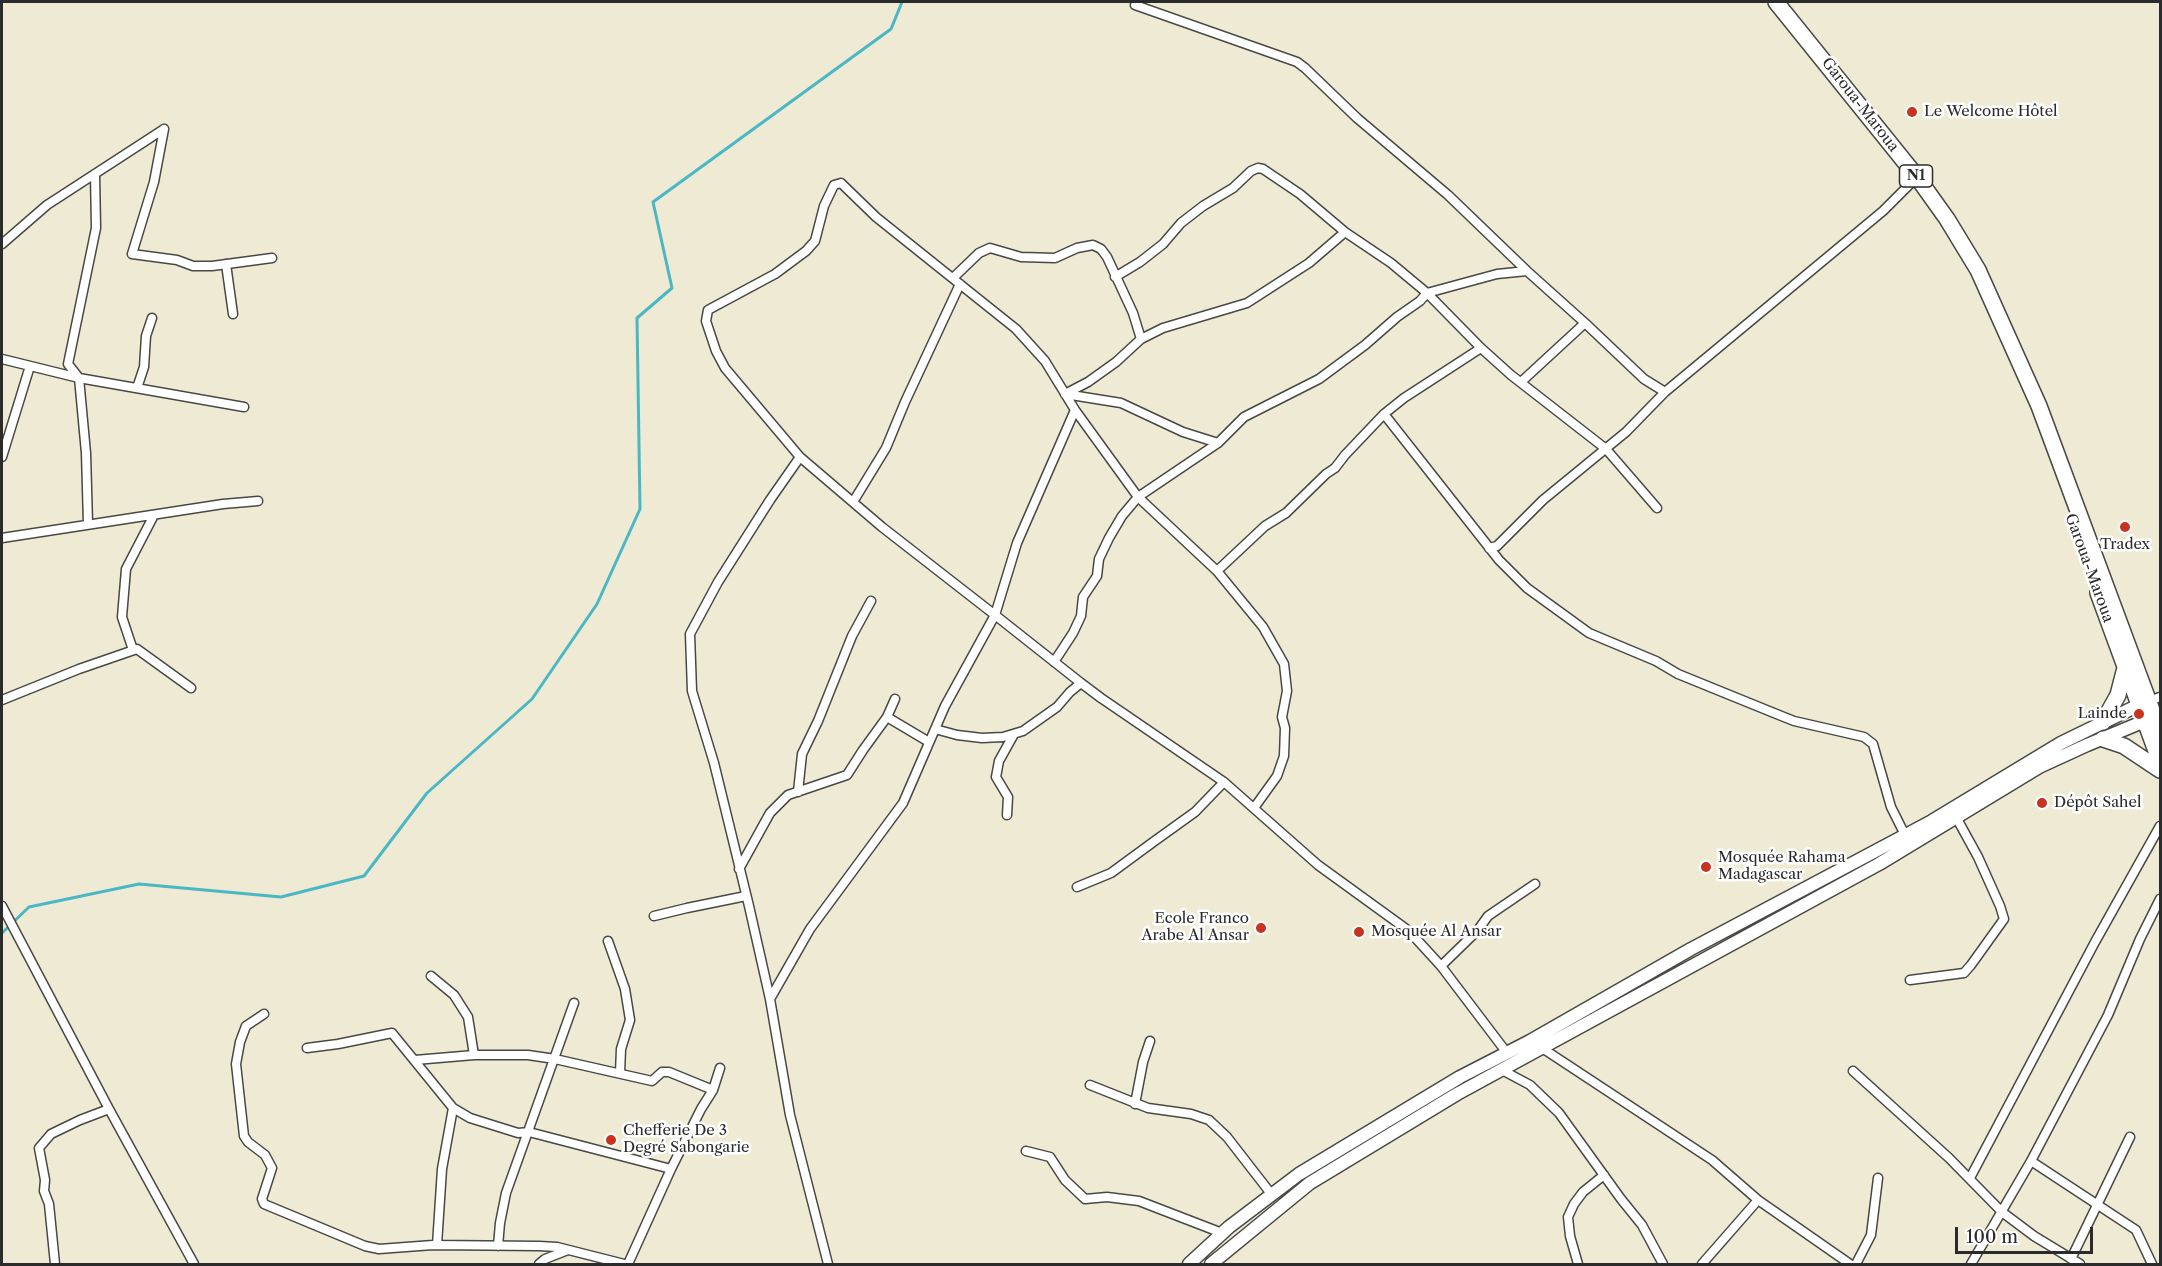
<!DOCTYPE html>
<meta charset="utf-8">
<style>
body{margin:0}
#map{position:relative;width:2162px;height:1266px;overflow:hidden;background:#efead3;font-family:"Libre Caslon Text",serif}
canvas{display:block}
.frame{position:absolute;inset:0;border:3px solid #2b2b2b;pointer-events:none}
.scale{position:absolute;left:1955px;top:1227px;width:138px;height:27px;box-sizing:border-box;border:3px solid #2b2b2b;border-top:0;padding-left:8px;font-size:18px;line-height:21px;white-space:nowrap;color:#2b2b2b;-webkit-text-stroke:4px #fff;paint-order:stroke}
</style>
<div id="map">
<canvas width="2162" height="1266"></canvas>
<div class="frame"></div>
<div class="scale">100 m</div>
</div>
<script>
const ctx = document.querySelector('canvas').getContext('2d');
ctx.lineJoin = 'round';
const shape = rows => new Path2D(rows.map(r => 'M' + r).join(''));
function strokePath(path, color, width, dash) { ctx.strokeStyle = color; ctx.lineWidth = width; ctx.lineCap = dash ? 'butt' : 'round'; ctx.setLineDash(dash || []); ctx.stroke(path); }
function label(font, color, halo, rows, align = 'center') {
  ctx.font = font + ' "Libre Caslon Text",serif'; ctx.lineWidth = 5; ctx.setLineDash([]); ctx.textBaseline = 'middle'; ctx.strokeStyle = halo; ctx.fillStyle = color; for (const [text, x, y, turn = 0] of rows) {
    ctx.save(); ctx.translate(x, y); ctx.rotate((+turn || 0) * Math.PI / 180); ctx.textAlign = isNaN(turn) ? turn : align; if (halo) ctx.strokeText(text, 0, 0); ctx.fillText(text, 0, 0); ctx.restore();
  }
}
strokePath(shape([
 [2,933,29,907,139,884,281,897,364,876,427,793,532,699,597,604,640,509,637,318,672,288,653,202,891,29,902,2]
]), '#4ab7c5', 3);
const street = shape([
 [1135,5,1297,62,1305,68,1357,118,1448,195,1527,271,1585,323],
 [164,129,154,182,132,254,177,260,193,266,212,266,272,258],
 [2,244,47,205,164,129],
 [226,264,233,314],
 [1115,277,1140,262,1163,244,1181,223,1203,206,1233,188,1251,171,1258,168,1263,169,1300,194,1345,232,1391,263,1427,293,1481,348,1511,375,1606,449,1657,508],
 [953,278,979,253,990,248,1021,257,1055,258,1077,248,1093,245,1101,249,1107,257,1133,313,1141,339],
 [2,359,79,378,244,407],
 [1521,382,1585,323,1644,379,1665,392],
 [137,388,144,367,146,336,152,318],
 [1065,394,1088,382,1116,362,1141,339,1163,328,1247,303,1309,263,1345,232],
 [1065,394,1121,403,1183,432,1218,443],
 [1075,410,1138,497,1217,571,1263,627,1284,664,1287,691,1282,717,1285,728,1284,756,1277,776,1254,808],
 [1384,414,1499,560,1527,588,1589,633,1656,661,1678,674,1774,713,1794,721,1864,737,1873,744,1891,807,1905,835],
 [2,457,30,366],
 [800,457,770,500,718,582,690,634,692,691,714,763,749,906,770,999,790,1115,828,1264],
 [853,502,886,448,905,402,960,284],
 [88,524,86,453,79,378,68,364,96,228,95,174],
 [2,538,223,504,258,501],
 [1489,548,1497,546,1543,500,1626,432,1665,392,1883,211,1917,177],
 [1217,571,1265,526,1286,513,1326,474,1335,468,1345,455,1384,414,1404,398,1481,348],
 [133,650,122,617,126,569,154,515],
 [1054,662,1073,633,1081,616,1083,597,1097,576,1099,559,1109,538,1122,516,1138,497,1218,443,1244,417,1319,379,1365,345,1397,317,1420,301,1427,293,1497,274,1527,271],
 [2,700,79,669,137,649,191,688],
 [2149,701,2160,697],
 [887,717,929,742],
 [935,729,957,735,982,738,1003,737,1023,731,1057,707,1070,692,1081,683],
 [798,792,802,754,818,721,852,636,871,601],
 [1007,815,1008,797,996,777,999,761,1014,734],
 [739,869,770,813,788,795,847,775,863,750,887,717,895,699],
 [1077,887,1111,873,1156,840,1195,812,1224,782],
 [2,906,109,1109,194,1264],
 [654,916,687,908,746,896],
 [608,941,625,989,630,1020,621,1049,620,1073],
 [1441,966,1478,930,1488,916,1535,884],
 [431,976,454,995,468,1017,474,1055],
 [1910,980,1964,973,1971,965,2004,919,2000,906,1978,857,1956,817],
 [770,999,810,929,903,803,945,706,995,615,1017,543,1075,410,1045,361,1016,329,876,217,841,183,834,185,824,206,815,241,806,251,775,274,708,310,706,321,716,351,725,368,800,457,882,527,995,615,1081,683,1101,698,1224,782,1318,865,1409,931,1441,966,1507,1053],
 [264,1014,246,1026,240,1042,236,1064,244,1136,248,1142,265,1155,272,1168,262,1199,264,1204,365,1246,379,1249,433,1245,539,1246,557,1247,624,1264],
 [1539,1046,1712,1160,1758,1200,1850,1264],
 [307,1048,338,1044,392,1033,453,1108,470,1118,518,1133,529,1132,671,1169],
 [415,1060,474,1055,528,1055,555,1059,652,1081,662,1072,669,1072,713,1090],
 [1502,1070,1530,1085,1559,1113,1621,1199,1642,1225,1663,1264],
 [1853,1071,1949,1158,2002,1212,2034,1236,2080,1264],
 [1090,1085,1148,1108,1191,1114,1209,1120,1227,1137,1272,1195],
 [1135,1104,1143,1062,1150,1041],
 [1026,1151,1050,1157,1065,1180,1085,1199,1107,1197,1139,1201,1222,1233],
 [2031,1161,2136,1230,2152,1264],
 [1970,1178,2095,942,2160,826],
 [437,1245,442,1169,453,1108],
 [498,1246,500,1223,506,1193,574,1003],
 [2071,1259,2130,1137],
 [55,1264,49,1204,44,1191,45,1180,39,1148,51,1134,80,1120,109,1109],
 [539,1264,545,1259,568,1250],
 [628,1264,671,1169,701,1109,713,1090,720,1068],
 [1578,1264,1570,1236,1568,1217,1574,1204,1583,1192,1604,1175],
 [1702,1264,1758,1200],
 [1856,1264,1871,1235,1878,1178],
 [1971,1264,2031,1161,2108,1015,2140,939,2160,899]
]);
const primary = shape([
 [1189,1264,1229,1227,1299,1174,1460,1077,1530,1041,1691,949,1932,821,2061,743,2145,702],
 [1211,1264,1310,1183,1457,1094,1879,864,2039,767,2087,745,2152,718]
]);
const highway = shape([
 [1776,2,1917,177,1947,219,1978,270,2039,406,2160,732],
 [2098,593,2160,762],
 [2103,722,2118,695,2125,668],
 [2103,739,2124,746,2160,770]
]);
strokePath(street, '#484844', 11);
strokePath(primary, '#484844', 15);
strokePath(highway, '#484844', 18);
strokePath(street, '#fff', 8);
strokePath(primary, '#fff', 12);
strokePath(highway, '#fff', 15);
for (const [x, y, r, color] of [
 [1912,112,6,"#c8321e"],
 [2125,527,6,"#c8321e"],
 [2139,714,6,"#c8321e"],
 [2042,803,6,"#c8321e"],
 [1706,867,6,"#c8321e"],
 [1261,928,6,"#c8321e"],
 [1359,932,6,"#c8321e"],
 [611,1140,6,"#c8321e"]
]) { const dot = new Path2D(); dot.arc(x, y, r, 0, 2 * Math.PI); ctx.fillStyle = color; ctx.fill(dot); strokePath(dot, '#fff', 2); }
for (const [x, y, w] of [
 [1916,176,33]
]) { const box = new Path2D(); box.roundRect(x - w / 2, y - 11, w, 22, 4.5); ctx.fillStyle = '#fff'; ctx.fill(box); strokePath(box, '#2b2b2b', 1.5); }
label('bold 14px', '#2b2b2b', null, [
 ["N1",1916,176]
]);
label('15px', '#2b2b2b', '#fff', [
 ["Garoua-Maroua",1860,105,52],
 ["Garoua-Maroua",2089,568,70]
]);
label('15px', '#2b2b2b', '#fff', [
 ["Le Welcome Hôtel",1924,112],
 ["Tradex",2125,545,"center"],
 ["Lainde",2127,714,"right"],
 ["Dépôt Sahel",2054,803],
 ["Mosquée Rahama",1718,858],
 ["Madagascar",1718,875],
 ["Ecole Franco",1249,919,"right"],
 ["Arabe Al Ansar",1249,936,"right"],
 ["Mosquée Al Ansar",1371,932],
 ["Chefferie De 3",623,1131],
 ["Degré Sabongarie",623,1148]
], 'left');
</script>
